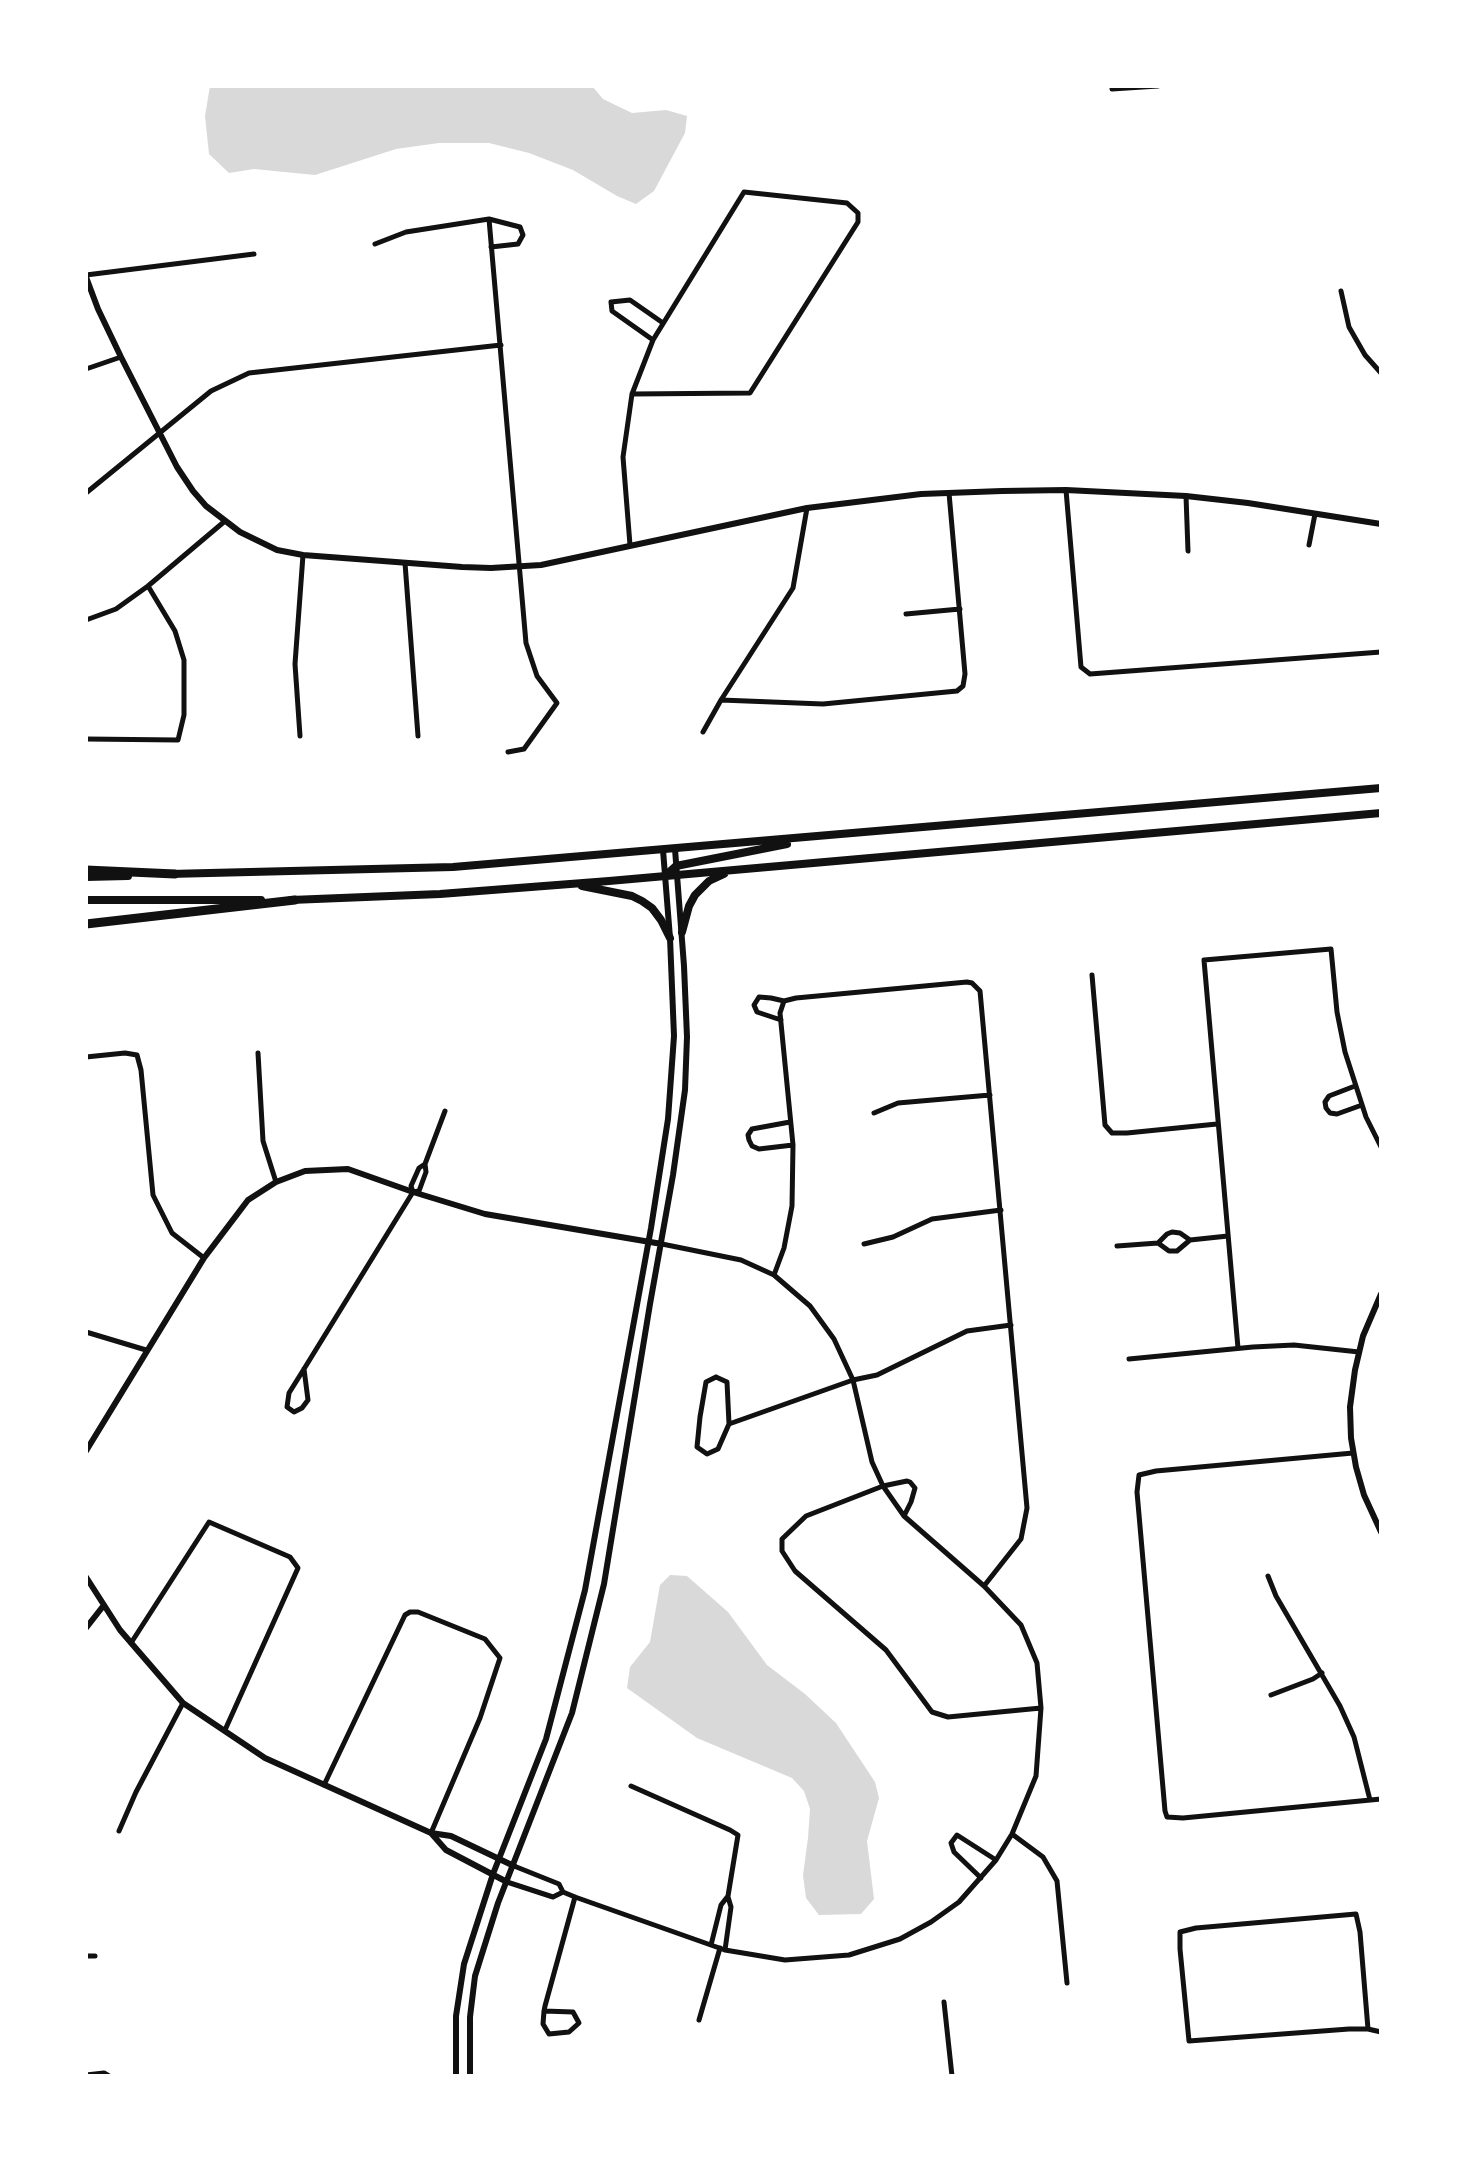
<!DOCTYPE html>
<style>
body{margin:0}
#map{position:relative;width:1467px;height:2162px;overflow:hidden;background:#fff;font-family:"Fira Sans",sans-serif}
canvas{display:block}
.frame{position:absolute;inset:0;border:88px solid #fff;pointer-events:none}
</style>
<div id="map">
<canvas width="1467" height="2162"></canvas>
<div class="frame"></div>
</div>
<script>
const ctx = document.querySelector('canvas').getContext('2d');
ctx.lineJoin = 'round';
function paint(path, color) { ctx.fillStyle = color; ctx.fill(path, 'evenodd'); }
const shape = rows => new Path2D(rows.map(r => 'M' + r).join(''));
function strokePath(path, color, width, dash) { ctx.strokeStyle = color; ctx.lineWidth = width; ctx.lineCap = dash ? 'butt' : 'round'; ctx.setLineDash(dash || []); ctx.stroke(path); }
paint(shape([
 [210,86,592,86,603,99,632,113,666,110,687,116,685,133,654,191,636,204,617,196,573,170,529,153,489,143,439,143,396,149,315,175,254,169,229,173,209,154,205,116],
 [670,1575,687,1576,728,1612,767,1665,805,1694,836,1723,875,1782,879,1798,867,1841,874,1899,861,1914,819,1915,806,1898,803,1875,808,1838,810,1809,804,1791,792,1778,697,1738,627,1688,630,1667,650,1642,660,1585]
]), '#d9d9d9');
strokePath(shape([
 [1112,89,1158,86],
 [489,219,526,643,537,676,557,703,524,749,508,752],
 [375,244,406,232,489,219,520,227,523,235,518,244,491,247],
 [86,275,254,254],
 [1341,291,1349,327,1365,355,1381,373],
 [653,340,612,311,611,302,630,300,663,323],
 [86,369,121,357],
 [1066,490,1081,667,1090,674,1381,652],
 [86,493,211,391,249,373,501,345],
 [1186,496,1188,551],
 [630,545,623,457,632,394,653,340,744,192,847,203,858,213,858,222,750,393,632,394],
 [1309,545,1315,514],
 [405,563,418,736],
 [906,614,960,609],
 [86,620,116,609,148,586,225,521],
 [721,700,823,704,957,691,963,686,965,674,949,493],
 [703,732,721,700,793,588,807,508],
 [300,736,295,664,303,555],
 [86,739,178,740,184,715,184,660,175,631,148,586],
 [1092,975,1105,1125,1112,1133,1127,1133,1217,1124],
 [784,1001,796,998,967,982,972,983,980,991,1027,1508,1021,1539,984,1586],
 [781,1020,757,1012,754,1005,759,997,771,998,784,1001],
 [258,1053,263,1141,276,1182],
 [86,1057,125,1053,137,1055,141,1070,153,1195,172,1233,204,1258],
 [1355,1086,1329,1096,1325,1102,1326,1108,1330,1113,1337,1114,1362,1105],
 [874,1113,898,1103,990,1095],
 [790,1122,752,1129,748,1135,749,1140,752,1146,759,1149,793,1145],
 [413,1192,411,1186,419,1168,425,1164],
 [1158,1243,1167,1234,1172,1232,1180,1233,1190,1240],
 [864,1244,893,1237,932,1219,1001,1210],
 [1117,1246,1158,1243,1169,1251,1177,1251,1190,1240,1228,1236],
 [774,1275,784,1248,792,1206,793,1145,780,1013,784,1001],
 [86,1332,146,1350],
 [1238,1348,1204,960,1331,949,1337,1012,1345,1052,1366,1117,1381,1147],
 [1129,1359,1253,1347,1294,1345,1359,1352],
 [304,1369,308,1400,302,1408,294,1412,287,1407,289,1393,304,1369,413,1192,419,1191,426,1172,425,1164,445,1111],
 [716,1377,727,1382,729,1424,718,1449,707,1454,697,1447,700,1417,706,1382,716,1377],
 [729,1424,853,1380,877,1375,967,1331,1011,1325],
 [1353,1453,1156,1471,1139,1475,1137,1492,1165,1811,1167,1817,1183,1818,1381,1799],
 [904,1516,911,1502,915,1488,910,1482,907,1481,883,1486,806,1516,782,1539,782,1551,795,1571,886,1650,932,1712,948,1717,1041,1708],
 [1268,1576,1276,1596,1340,1706,1354,1737,1370,1800],
 [131,1643,209,1522,290,1557,298,1568,225,1730],
 [1271,1695,1313,1679,1322,1673],
 [324,1785,405,1615,410,1612,418,1612,485,1639,500,1658,480,1718,431,1833],
 [631,1786,730,1830,738,1835,728,1896,721,1905,711,1945],
 [119,1831,136,1792,183,1703],
 [1012,1834,1043,1857,1057,1881,1067,1983],
 [514,1866,559,1884,563,1892,575,1897,725,1950,785,1960,849,1955,900,1939,931,1922,959,1902,996,1860,1012,1834,1036,1776,1041,1708,1037,1663,1021,1625,984,1586,904,1516,883,1486,872,1462,853,1380,834,1339,810,1306,774,1275,741,1260,662,1244],
 [981,1878,954,1852,951,1843,957,1835,996,1860],
 [507,1882,553,1897,563,1892],
 [725,1950,731,1907,728,1897],
 [86,1956,95,1956],
 [944,2002,952,2076],
 [544,2011,573,2012,579,2023,569,2032,549,2034,543,2024,544,2011,545,2006,575,1897],
 [699,2020,720,1948],
 [1368,2029,1360,1932,1356,1914,1196,1928,1180,1932,1180,1949,1189,2041,1349,2029,1368,2029,1381,2032],
 [86,2075,104,2073,109,2076]
]), '#111', 5);
strokePath(shape([
 [86,277,98,309,121,357,177,467,193,491,206,506,240,532,277,550,303,555,462,567,491,568,541,565,807,508,921,494,1002,491,1066,490,1186,496,1248,503,1381,524],
 [1381,1294,1363,1336,1355,1370,1350,1407,1351,1438,1356,1467,1364,1495,1381,1532],
 [86,1451,204,1258,248,1200,276,1182,305,1171,348,1169,413,1192,485,1214,662,1244],
 [86,1577,120,1630,183,1703,265,1758,431,1833,451,1836,514,1866],
 [86,1628,104,1605],
 [431,1833,446,1850,507,1882],
 [456,2076,456,2016,464,1964,493,1874,546,1739,585,1590,651,1228,668,1119,674,1036,670,938,663,850],
 [470,2076,470,2017,475,1976,498,1903,572,1713,604,1584,650,1304,673,1175,685,1090,687,1037,684,966,675,849]
]), '#111', 6);
strokePath(shape([
 [169,874,453,867,1381,788],
 [665,876,676,866,787,844],
 [86,877,128,876],
 [582,886,632,896,642,901,652,908,661,920,670,938],
 [86,900,261,900],
 [291,900,440,894,609,881,1381,813],
 [682,932,689,906,695,895,709,881,724,874]
]), '#111', 8);
strokePath(shape([
 [86,870,175,874],
 [86,924,295,900]
]), '#111', 9);
</script>
